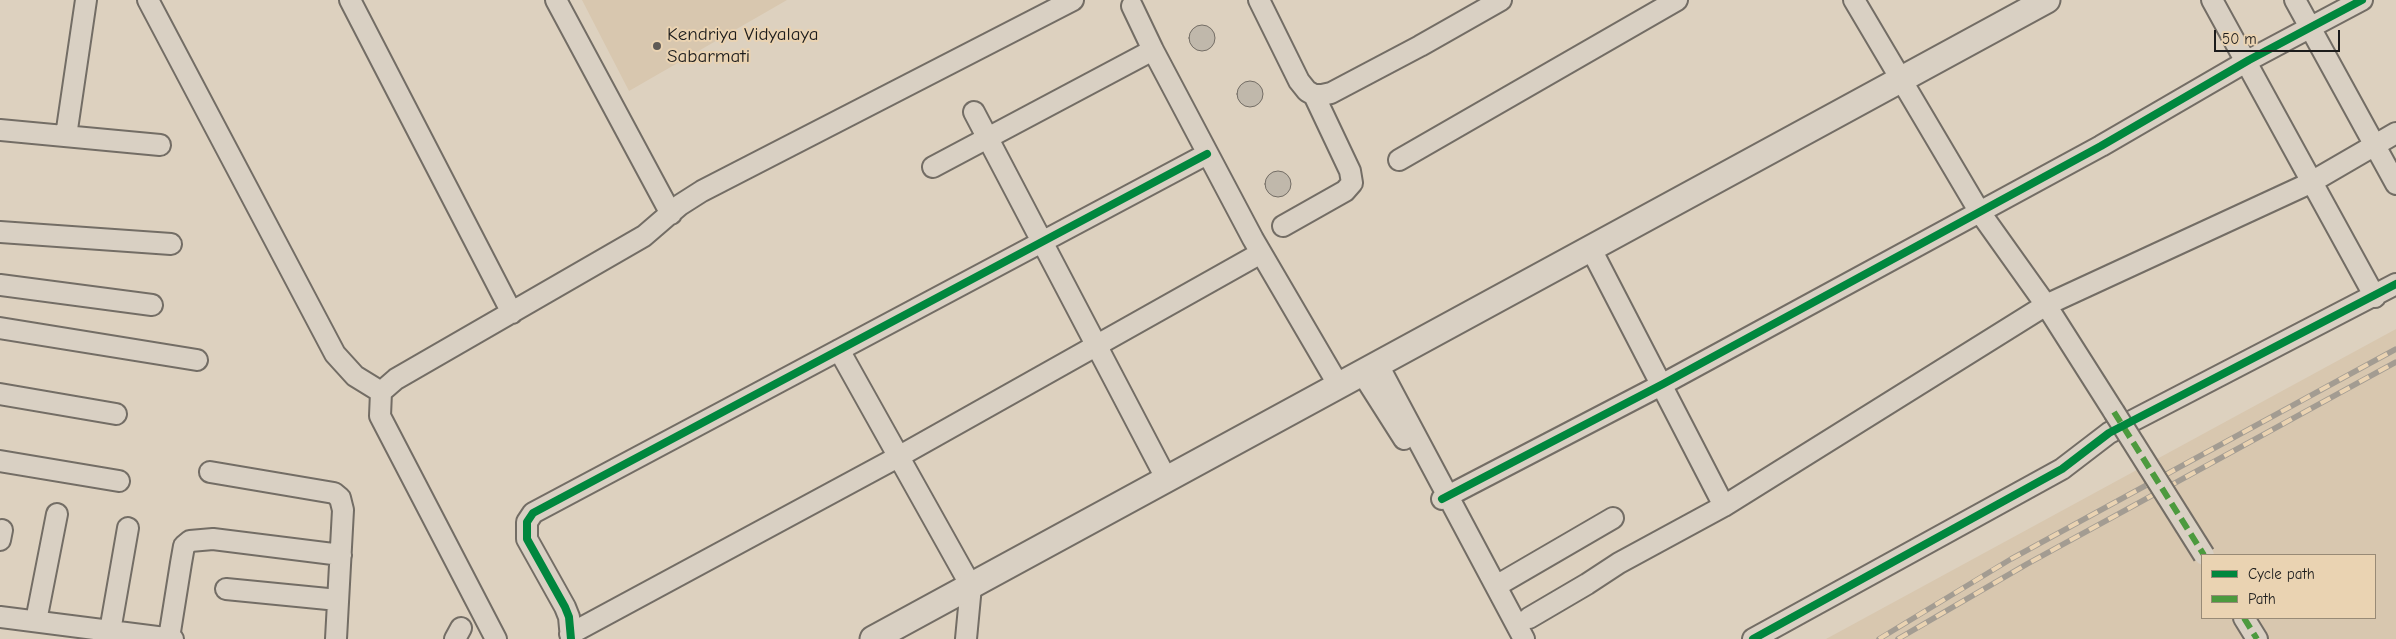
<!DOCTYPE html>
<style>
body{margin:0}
#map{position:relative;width:2396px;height:639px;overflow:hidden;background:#ddd1bf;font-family:"Comic Neue",sans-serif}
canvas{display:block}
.legend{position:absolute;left:2201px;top:554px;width:175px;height:65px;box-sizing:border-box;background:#ead3b2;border:1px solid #988a76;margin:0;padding:6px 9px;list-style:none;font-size:15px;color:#1c1c1c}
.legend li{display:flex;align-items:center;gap:10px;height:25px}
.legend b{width:25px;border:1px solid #988a76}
.scale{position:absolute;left:2214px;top:30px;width:126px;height:22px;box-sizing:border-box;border:2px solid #1c1c1c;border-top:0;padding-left:6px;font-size:15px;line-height:18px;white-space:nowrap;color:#1c1c1c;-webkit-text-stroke:4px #ead3b2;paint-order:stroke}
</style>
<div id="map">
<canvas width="2396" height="639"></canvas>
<ul class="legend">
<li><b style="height:6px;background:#00873e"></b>Cycle path</li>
<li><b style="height:6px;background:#4c9a3e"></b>Path</li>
</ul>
<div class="scale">50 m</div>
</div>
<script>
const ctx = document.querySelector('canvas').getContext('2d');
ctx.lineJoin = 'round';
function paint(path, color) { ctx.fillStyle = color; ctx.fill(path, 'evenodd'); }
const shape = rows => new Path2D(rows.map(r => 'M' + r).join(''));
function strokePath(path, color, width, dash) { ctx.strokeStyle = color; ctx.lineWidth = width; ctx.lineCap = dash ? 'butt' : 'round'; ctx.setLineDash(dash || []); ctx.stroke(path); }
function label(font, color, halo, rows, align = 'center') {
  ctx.font = font + ' "Comic Neue",sans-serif'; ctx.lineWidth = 4; ctx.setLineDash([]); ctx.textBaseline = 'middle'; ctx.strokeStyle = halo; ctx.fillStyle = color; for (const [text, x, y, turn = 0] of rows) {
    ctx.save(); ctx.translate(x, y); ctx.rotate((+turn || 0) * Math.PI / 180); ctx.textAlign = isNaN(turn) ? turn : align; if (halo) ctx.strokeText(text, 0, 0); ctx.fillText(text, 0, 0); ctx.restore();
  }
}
paint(shape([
 [582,0,787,0,629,91],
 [2396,329,2396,639,1826,639],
 [2202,555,2375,555,2375,618,2202,618]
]), '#d8c7af');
const building = shape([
 '1189 38a13 13 0 1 1 26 0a13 13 0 1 1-26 0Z',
 '1237 94a13 13 0 1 1 26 0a13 13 0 1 1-26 0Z',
 '1265 184a13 13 0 1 1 26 0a13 13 0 1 1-26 0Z'
]);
paint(building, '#c0b8ab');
strokePath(building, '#736d65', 1);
const minor = shape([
 [148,0,335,354,355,376,381,392],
 [350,0,512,313],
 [556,0,671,214],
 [1259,0,1299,81,1307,91,1314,95,1322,95,1331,93,1420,46,1501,0],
 [1854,0,1979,211,2046,305,2114,412],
 [2212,0,2375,297],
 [2295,0,2396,184],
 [1132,6,1153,50,1253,239,1339,386],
 [974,112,1167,480],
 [0,130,160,145],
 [66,136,86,0],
 [1399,160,1677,0],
 [933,167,1153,50],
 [1283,226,1345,191,1352,183,1350,171,1314,95],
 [0,232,171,244],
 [1591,249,1724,506],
 [0,285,152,305],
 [0,328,197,360],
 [839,350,971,586,966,639],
 [1378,365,1524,639],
 [1362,373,1404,439],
 [0,394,116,414],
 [0,461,119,481],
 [210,472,334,493,340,498,343,510,336,639],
 [1442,499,1663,384,2101,146,2249,60,2362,0],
 [0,540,2,530],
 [1496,586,1613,518],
 [226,589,338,600],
 [0,617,173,639],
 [1529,618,1587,584,1619,563,1724,506,2046,305,2308,184,2396,133],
 [2244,618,2257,639],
 [36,621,57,514],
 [110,631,128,528],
 [570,634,898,457,1261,253],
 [169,638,181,563,184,546,190,541,213,539,341,555],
 [455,639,461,628],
 [496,639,380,416,381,392,396,379,644,236,680,205,702,191,1073,0],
 [571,639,569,617,565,607,527,539,527,522,533,513,1207,154],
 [1753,639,2062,469,2109,433,2396,284]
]);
const major = shape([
 [873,639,2047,0]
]);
strokePath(minor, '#736d65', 24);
strokePath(major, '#736d65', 29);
strokePath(minor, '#d9d0c3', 20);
strokePath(major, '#d9d0c3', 25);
const rail = shape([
 [1879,639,2011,559,2396,349],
 [1898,639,2027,564,2396,362]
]);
strokePath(rail, '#a39c92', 5.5);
strokePath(rail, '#ead3b2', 4, [11]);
const minorBridge = shape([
 [2114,412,2204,555]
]);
strokePath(minorBridge, '#736d65', 24, []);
strokePath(minorBridge, '#d9d0c3', 20);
strokePath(shape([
 [2114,412,2204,555],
 [2244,618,2257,639]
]), '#4c9a3e', 6, [12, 6]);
strokePath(shape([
 [1442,499,1663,384,2101,146,2249,60,2362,0],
 [571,639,569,617,565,607,527,539,527,522,533,513,1207,154],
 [1753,639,2062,469,2109,433,2396,284]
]), '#00873e', 8);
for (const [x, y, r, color] of [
 [657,46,5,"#605b55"]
]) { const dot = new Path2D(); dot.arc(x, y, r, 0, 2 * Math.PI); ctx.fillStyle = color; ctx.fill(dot); strokePath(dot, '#ead3b2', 2); }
label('19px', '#1c1c1c', '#ead3b2', [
 ["Kendriya Vidyalaya",667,35],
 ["Sabarmati",667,57]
], 'left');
</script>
